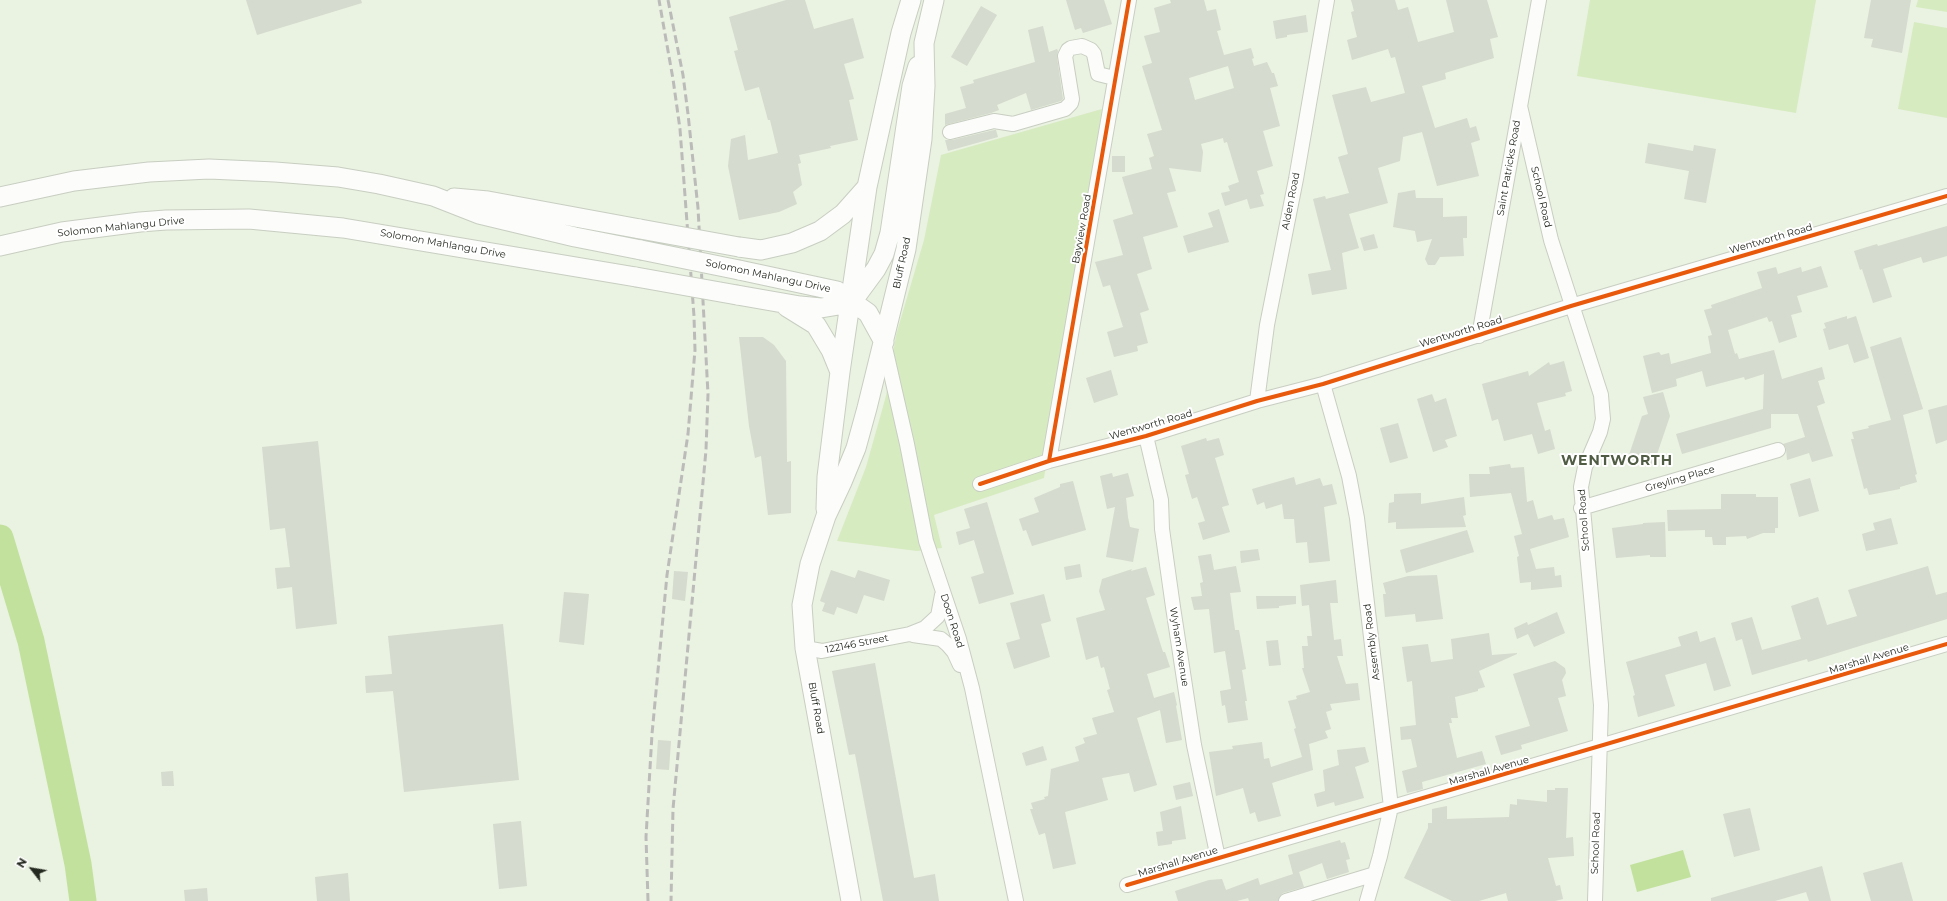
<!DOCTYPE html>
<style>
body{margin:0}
#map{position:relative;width:1947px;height:901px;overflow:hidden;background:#eaf2e2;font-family:Montserrat,sans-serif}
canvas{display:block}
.north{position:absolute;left:12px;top:849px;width:40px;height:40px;-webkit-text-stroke:3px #fff;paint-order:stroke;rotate:301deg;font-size:11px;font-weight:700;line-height:16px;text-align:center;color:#252a20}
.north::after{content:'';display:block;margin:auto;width:14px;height:18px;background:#252a20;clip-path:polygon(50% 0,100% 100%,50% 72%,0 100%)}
</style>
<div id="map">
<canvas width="1947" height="901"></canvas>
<div class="north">N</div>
</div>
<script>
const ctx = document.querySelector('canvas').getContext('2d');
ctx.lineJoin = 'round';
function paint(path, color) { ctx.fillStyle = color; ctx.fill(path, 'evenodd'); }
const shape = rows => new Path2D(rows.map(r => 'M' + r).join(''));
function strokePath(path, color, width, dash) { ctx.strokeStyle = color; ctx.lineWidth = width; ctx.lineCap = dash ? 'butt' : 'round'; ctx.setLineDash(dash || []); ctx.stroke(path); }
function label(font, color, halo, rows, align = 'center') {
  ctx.font = font + ' Montserrat,sans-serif'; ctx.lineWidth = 4; ctx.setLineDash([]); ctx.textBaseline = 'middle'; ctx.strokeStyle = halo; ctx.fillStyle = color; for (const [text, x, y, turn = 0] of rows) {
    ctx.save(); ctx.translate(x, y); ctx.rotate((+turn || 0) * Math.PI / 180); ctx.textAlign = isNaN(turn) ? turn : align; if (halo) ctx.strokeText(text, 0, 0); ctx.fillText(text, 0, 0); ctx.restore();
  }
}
paint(shape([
 [1590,0,1816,0,1796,113,1577,76],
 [1918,0,1947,0,1947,12,1916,7],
 [1914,22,1947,28,1947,118,1898,109],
 [1102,109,1044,478,934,515,942,548,917,551,837,541,866,467,886,396,896,335,924,240,941,155]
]), '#d7ebc1');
paint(shape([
 [1683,850,1691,877,1637,892,1630,865]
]), '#c2e19d');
strokePath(shape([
 [0,538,31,641,78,864,83,901]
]), '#c2e19d', 27);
paint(shape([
 [246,0,361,0,362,3,257,35],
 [786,0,805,0,814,29,853,18,864,58,844,64,854,99,849,100,858,140,830,146,831,148,799,155,801,163,798,164,802,185,793,192,797,204,779,212,739,220,728,166,731,139,745,135,748,160,778,153,770,120,768,120,759,87,745,91,734,51,738,50,729,17],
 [1066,0,1104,0,1112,24,1083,33,1081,28,1075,30],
 [1170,0,1204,0,1207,11,1216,9,1221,30,1217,31,1224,55,1251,48,1254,58,1252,59,1254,66,1267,62,1272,73,1274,73,1278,86,1270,88,1280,126,1263,131,1273,166,1257,171,1264,194,1260,195,1264,206,1250,209,1247,199,1225,206,1221,193,1230,191,1228,186,1239,182,1227,142,1224,143,1223,138,1201,144,1203,152,1201,172,1169,168,1176,191,1167,193,1178,227,1143,237,1152,269,1137,274,1149,310,1140,313,1148,343,1137,346,1138,351,1114,357,1107,332,1123,327,1110,285,1103,287,1095,262,1123,255,1113,220,1133,214,1122,177,1152,169,1149,158,1154,156,1147,134,1162,130,1142,66,1152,63,1144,36,1160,32,1154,8,1171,3],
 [1228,66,1234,88,1195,100,1189,78],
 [1351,0,1395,0,1398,10,1408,7,1418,42,1454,32,1446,0,1487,0,1498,37,1490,39,1494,58,1445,73,1446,79,1422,86,1435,128,1467,118,1470,128,1476,126,1480,140,1471,143,1479,176,1437,186,1422,132,1403,137,1400,161,1378,168,1388,203,1349,214,1359,248,1342,253,1347,289,1312,295,1308,274,1331,270,1313,199,1325,196,1326,199,1349,193,1338,157,1348,154,1332,95,1366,87,1371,102,1405,93,1395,57,1391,58,1388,49,1352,60,1347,40,1357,37,1351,12,1354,11],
 [1871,0,1911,0,1902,53,1871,47,1873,39,1864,38],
 [981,6,997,15,967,66,951,57],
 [1306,15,1308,32,1287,35,1287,37,1276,39,1273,21],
 [1043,26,1049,52,1057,49,1058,51,1057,57,1063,99,1061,101,1031,110,1026,93,997,105,999,110,991,113,945,125,945,114,966,108,960,87,974,83,973,80,1035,62,1028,30],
 [994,130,996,130,998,137,948,151,945,140,952,140],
 [1648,143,1693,151,1694,145,1716,149,1706,203,1684,199,1689,171,1645,163],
 [1112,156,1125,156,1125,172,1112,172],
 [1415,190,1416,198,1443,198,1443,217,1467,216,1467,238,1463,238,1464,256,1440,257,1435,265,1428,265,1425,259,1432,239,1417,242,1415,231,1393,227,1398,193],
 [1219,209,1229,242,1188,253,1183,236,1213,227,1208,213],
 [1947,226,1947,256,1923,263,1921,257,1883,269,1892,297,1873,303,1862,269,1860,270,1854,251,1877,244,1878,246],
 [1374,234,1378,248,1364,251,1360,238],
 [1821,266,1828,287,1797,296,1802,312,1791,315,1797,337,1779,343,1772,321,1769,322,1767,317,1728,330,1735,354,1737,353,1739,359,1774,350,1782,379,1822,367,1825,379,1818,381,1825,403,1817,406,1833,456,1812,462,1809,453,1787,460,1786,448,1783,444,1805,437,1798,414,1771,414,1771,428,1682,454,1676,434,1763,409,1764,374,1745,380,1744,377,1706,387,1702,371,1676,379,1677,386,1652,393,1643,356,1659,352,1661,355,1669,353,1671,364,1711,353,1708,336,1712,335,1704,310,1712,308,1711,305,1762,288,1757,272,1776,267,1778,274,1801,267,1802,272],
 [1847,316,1847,319,1856,316,1869,358,1854,363,1848,344,1829,350,1823,329,1826,328,1824,323],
 [739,337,763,337,774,345,786,361,787,462,791,461,791,513,768,515,761,456,755,458,749,426],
 [1901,337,1923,409,1903,415,1917,474,1915,475,1917,482,1900,487,1900,489,1869,495,1867,488,1864,489,1851,439,1854,439,1852,432,1869,428,1868,426,1891,420,1870,347],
 [1564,361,1572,391,1565,393,1566,396,1537,403,1545,431,1550,429,1555,449,1538,454,1532,434,1504,441,1498,419,1492,421,1482,384,1528,371,1529,376,1549,362,1550,365],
 [1111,370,1118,395,1094,403,1086,378],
 [1663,392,1670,416,1653,466,1628,458,1642,416,1648,414,1643,397],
 [1432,394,1435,402,1446,398,1457,436,1445,440,1448,447,1433,452,1417,399],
 [1947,405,1947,440,1936,444,1928,410],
 [1398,423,1408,458,1390,463,1380,428],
 [1206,438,1207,441,1219,438,1224,455,1215,458,1229,505,1222,507,1230,532,1203,540,1198,523,1205,521,1197,497,1192,499,1185,475,1189,474,1181,446],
 [318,441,337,624,296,629,292,587,277,589,275,568,290,567,285,528,270,530,262,447],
 [1510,464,1511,468,1524,467,1527,502,1533,500,1538,519,1552,515,1554,520,1564,518,1569,537,1530,549,1536,569,1554,567,1555,576,1561,575,1562,587,1531,590,1531,582,1520,583,1517,557,1519,556,1514,536,1522,534,1511,493,1470,497,1469,474,1490,474,1489,467],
 [1112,473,1113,477,1128,473,1134,496,1126,498,1128,517,1130,527,1139,529,1133,562,1106,557,1115,507,1107,509,1100,476],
 [1294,477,1296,485,1320,478,1323,486,1332,484,1337,504,1324,507,1330,561,1309,563,1307,542,1296,543,1294,519,1284,519,1282,504,1266,509,1264,502,1257,505,1252,489],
 [1810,478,1819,511,1799,517,1790,484],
 [1073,481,1086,530,1032,546,1026,530,1023,531,1019,519,1039,512,1034,498,1060,487,1060,484],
 [1421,493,1421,504,1464,497,1466,515,1463,516,1466,527,1396,529,1396,522,1388,523,1389,503,1394,502,1394,494],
 [1721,494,1756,494,1756,497,1778,497,1778,528,1775,528,1775,533,1763,533,1747,539,1746,536,1726,537,1726,545,1713,545,1712,537,1705,537,1705,530,1668,531,1667,510,1721,509],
 [987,502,1014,594,979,604,971,577,984,573,974,540,959,545,956,532,970,528,964,509],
 [1891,518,1898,544,1866,551,1862,534,1875,530,1873,523],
 [1665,522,1666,557,1650,557,1650,555,1616,558,1612,528,1643,524,1643,523],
 [1467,530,1474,552,1406,573,1400,550],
 [1258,549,1260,560,1241,563,1240,551],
 [1211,554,1214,570,1236,566,1241,592,1230,593,1235,630,1239,630,1246,669,1242,670,1247,701,1245,701,1248,720,1228,723,1225,705,1222,706,1220,691,1231,689,1225,651,1214,653,1209,609,1194,610,1191,597,1202,596,1200,583,1203,582,1198,556],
 [1080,564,1082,577,1066,580,1064,567],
 [1928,566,1936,595,1947,592,1947,619,1808,662,1807,659,1752,675,1742,639,1736,641,1731,623,1752,617,1762,650,1801,639,1791,606,1818,597,1827,625,1857,616,1848,590],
 [1146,567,1155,595,1146,598,1163,652,1165,652,1170,667,1147,674,1154,698,1174,692,1177,705,1176,706,1182,740,1166,743,1160,710,1137,718,1157,785,1134,792,1129,773,1102,778,1108,800,1065,812,1076,864,1053,869,1045,833,1039,835,1034,821,1030,809,1033,809,1031,803,1045,799,1044,797,1048,796,1051,769,1079,761,1075,747,1085,743,1083,738,1097,734,1092,718,1114,712,1107,690,1110,689,1104,667,1101,668,1098,656,1086,660,1076,618,1105,610,1099,591,1102,579,1132,569,1131,571],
 [831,570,855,578,858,570,890,580,884,601,864,595,857,614,837,607,834,615,822,611,825,603,820,601],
 [674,571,688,572,685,601,672,599],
 [1437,575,1443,619,1416,622,1415,614,1385,617,1383,594,1386,594,1383,583,1408,576],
 [1336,580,1338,603,1330,603,1334,640,1341,639,1343,656,1337,656,1346,684,1358,683,1360,700,1330,704,1332,710,1326,712,1331,729,1325,731,1328,738,1309,744,1313,770,1272,783,1281,816,1258,822,1255,812,1250,814,1243,788,1216,796,1209,752,1233,749,1232,746,1262,742,1264,759,1269,758,1271,767,1302,757,1294,729,1296,728,1288,701,1297,699,1296,696,1310,692,1302,668,1304,668,1302,646,1308,646,1307,636,1312,636,1309,605,1302,606,1300,585],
 [564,592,589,594,584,645,559,642],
 [1044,594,1051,621,1041,624,1050,657,1014,669,1006,643,1020,639,1010,603],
 [1256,596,1296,596,1296,604,1279,606,1279,608,1257,609],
 [1557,612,1565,633,1534,647,1528,634,1517,639,1514,628,1527,622,1528,625],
 [503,624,519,780,404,792,393,691,366,693,365,676,392,674,388,636],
 [1697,631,1700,642,1715,637,1731,686,1714,691,1706,663,1665,675,1675,706,1638,717,1633,696,1635,695,1626,662,1681,646,1678,637],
 [1489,633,1492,655,1517,653,1517,654,1479,671,1485,687,1478,689,1478,691,1455,697,1458,718,1451,718,1452,723,1449,723,1457,758,1482,751,1486,764,1422,782,1423,789,1407,793,1402,771,1417,767,1411,739,1401,740,1400,727,1416,725,1412,681,1407,682,1402,647,1428,644,1431,662,1453,659,1451,639],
 [1278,640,1281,665,1269,666,1266,641],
 [1555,661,1565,668,1566,673,1562,680,1566,696,1558,698,1568,731,1521,745,1522,749,1501,755,1495,736,1530,726,1513,674],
 [875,663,914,878,935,874,939,901,883,901,855,754,849,755,832,671],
 [658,740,671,741,669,770,656,769],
 [1043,746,1047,760,1026,766,1022,753],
 [1365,747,1369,762,1355,767,1364,798,1335,806,1334,802,1317,807,1314,794,1325,791,1323,770,1339,765,1337,750],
 [173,771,174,786,162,786,161,772],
 [1190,782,1193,796,1176,800,1173,786],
 [1555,788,1568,788,1566,838,1573,837,1574,856,1548,858,1556,886,1560,885,1563,899,1555,901,1508,901,1506,893,1479,901,1452,901,1404,878,1428,828,1428,823,1432,823,1432,809,1447,806,1447,819,1509,817,1510,804,1517,805,1517,799,1547,802,1547,790,1555,790],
 [1181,806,1186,839,1172,841,1172,844,1158,846,1156,832,1163,831,1160,812],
 [1750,808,1760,850,1734,857,1723,814],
 [521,821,527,886,499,889,493,824],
 [1340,840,1341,843,1345,842,1350,859,1346,860,1349,872,1327,879,1322,863,1299,872,1304,887,1283,893,1280,896,1278,901,1249,901,1248,898,1237,901,1178,901,1175,891,1209,880,1222,879,1226,890,1258,878,1260,885,1293,874,1288,855],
 [1902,862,1913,901,1871,901,1863,873],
 [1822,866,1831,901,1809,901,1806,892,1775,901,1711,901,1711,898],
 [348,873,350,901,317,901,315,877],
 [207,888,208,901,185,901,184,890]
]), '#d5dbce');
const street = shape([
 [1520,106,1551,240,1601,395,1602,408,1603,419,1600,432,1585,467,1581,487,1601,705,1595,901],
 [950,132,994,121,1013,124,1065,109,1071,103,1072,99,1065,56,1068,50,1071,48,1082,46,1091,50,1094,54,1098,74,1114,78],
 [1479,336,1539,0],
 [884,343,907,444,926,541,959,639,972,688,1016,901],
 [1323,384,1349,476,1357,518,1391,807,1380,856,1367,901],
 [1257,401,1267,325,1296,179,1327,0],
 [1146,436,1161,500,1162,529,1173,607,1194,745,1218,858],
 [1049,461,1129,0],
 [980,484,1049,461,1146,436,1257,401,1323,384,1571,306,1947,196],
 [1581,508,1778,450],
 [913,635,941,639,948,645,954,652,960,665],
 [805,648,822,651,910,634,925,628,938,616,942,595],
 [1127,885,1947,644],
 [1286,901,1375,874]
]);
const secondary = shape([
 [0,197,74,181,149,172,209,169,275,172,338,177,379,184,433,196,479,214,575,237,641,250],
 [454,198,488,201,640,229],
 [0,246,62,232,140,222,166,220,249,219,343,228,636,277],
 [739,247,761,250,792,243,820,231,843,214,867,187],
 [739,270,837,291,868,313,884,342],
 [737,295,800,306,821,308,851,303],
 [851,303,876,269,884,254,890,233,912,86,918,66],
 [787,307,816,325,831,350,840,372],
 [826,509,827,477,840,372,867,187,901,33,911,0],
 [851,901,805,648,802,605,810,564,826,516,842,482,856,448,867,408,906,249,922,139,925,86,924,43,934,0]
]);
strokePath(street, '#c8cec1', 16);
strokePath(secondary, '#c8cec1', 21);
strokePath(street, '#fcfdfb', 14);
strokePath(secondary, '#fcfdfb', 19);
strokePath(shape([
 [668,0,683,75,688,114,698,208,708,394,706,450,673,809,671,901],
 [648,901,646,837,652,734,667,575,688,434,695,350,694,316,680,129,673,79,659,0]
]), '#bbbcb9', 3, [8, 4]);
const secondaryBridge = shape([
 [640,229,739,247],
 [641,250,739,270],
 [636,277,737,295]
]);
strokePath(secondaryBridge, '#c8cec1', 21, []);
strokePath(secondaryBridge, '#fcfdfb', 19);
strokePath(shape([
 [1049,461,1129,0],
 [980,484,1049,461,1146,436,1257,401,1323,384,1571,306,1947,196],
 [1127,885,1947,644]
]), '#e8590c', 4);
label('10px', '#252a20', '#fff', [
 ["Saint Patricks Road",1509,168,-80],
 ["School Road",1541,197,77],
 ["Alden Road",1291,201,-79],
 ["Solomon Mahlangu Drive",121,227,-6],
 ["Bayview Road",1082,229,-80],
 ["Wentworth Road",1771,239,-16],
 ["Solomon Mahlangu Drive",443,244,10],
 ["Bluff Road",902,263,-78],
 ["Solomon Mahlangu Drive",768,276,12],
 ["Wentworth Road",1461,332,-17],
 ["Wentworth Road",1151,425,-16],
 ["Greyling Place",1680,479,-16],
 ["School Road",1584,520,-94],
 ["Doon Road",952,621,72],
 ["Assembly Road",1372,642,-97],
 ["122146 Street",857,644,-11],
 ["Wyham Avenue",1179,647,81],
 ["Marshall Avenue",1869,659,-17],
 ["Bluff Road",816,708,80],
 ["Marshall Avenue",1489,771,-16],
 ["School Road",1596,843,-88],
 ["Marshall Avenue",1178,862,-17]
]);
ctx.letterSpacing = '1px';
label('bold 14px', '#505c44', '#fff', [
 ["WENTWORTH",1617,461]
]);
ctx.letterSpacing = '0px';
</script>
